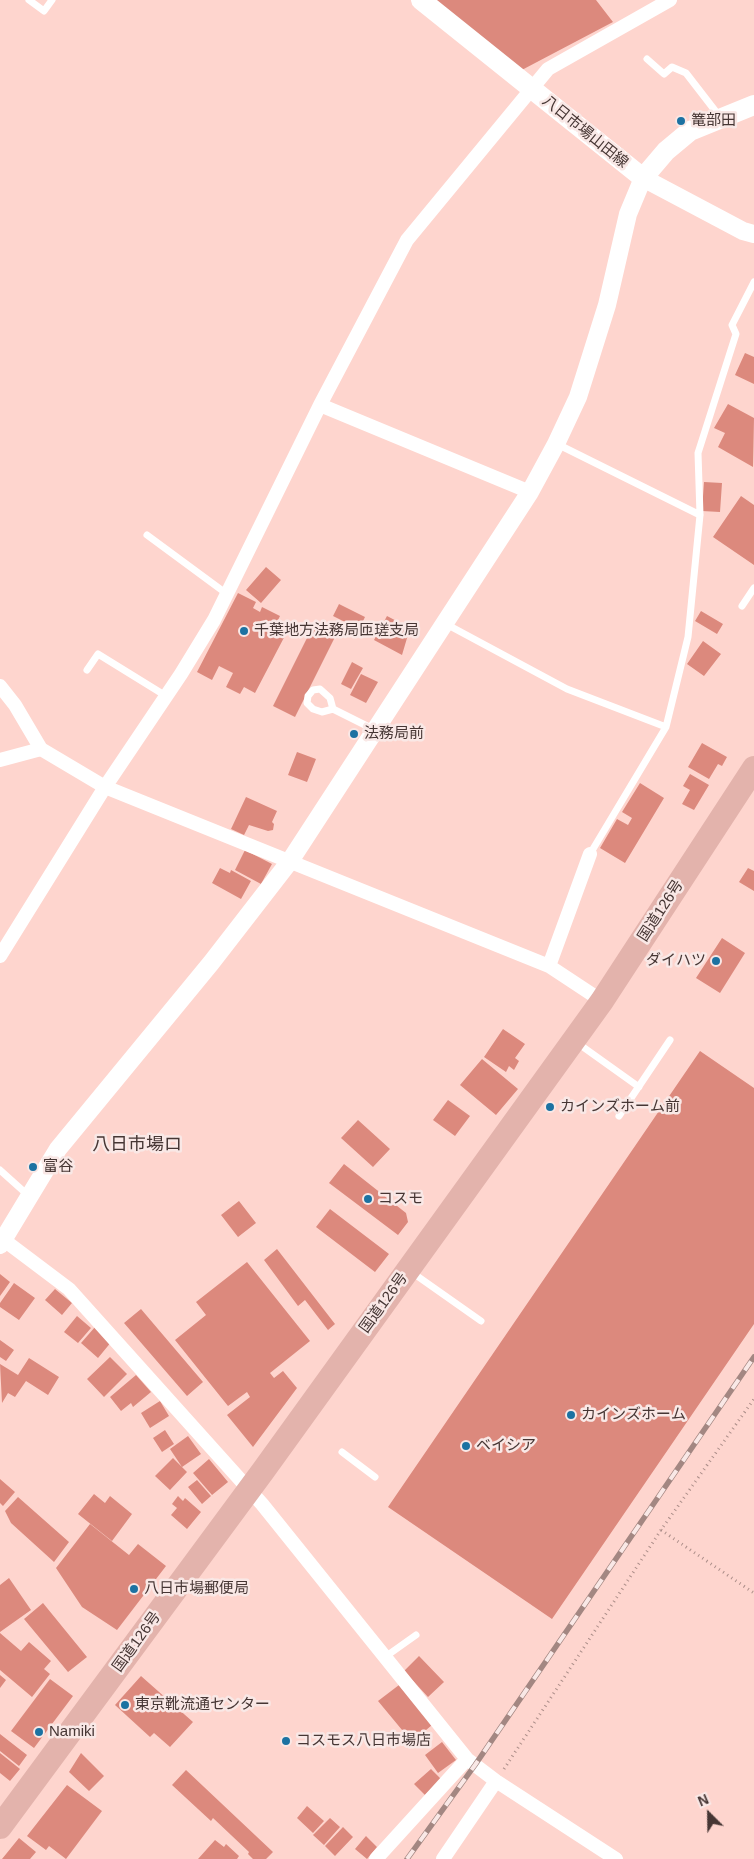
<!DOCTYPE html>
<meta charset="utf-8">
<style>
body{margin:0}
#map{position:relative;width:754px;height:1859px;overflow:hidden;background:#fed5ce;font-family:Helvetica,sans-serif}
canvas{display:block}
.north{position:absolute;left:684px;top:1789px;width:50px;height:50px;-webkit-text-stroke:4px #f9e8e6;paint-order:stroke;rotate:337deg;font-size:14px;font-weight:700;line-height:20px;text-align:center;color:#463634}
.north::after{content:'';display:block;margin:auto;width:18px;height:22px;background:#463634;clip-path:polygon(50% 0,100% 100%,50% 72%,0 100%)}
</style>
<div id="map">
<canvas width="754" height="1859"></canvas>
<div class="north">N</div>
</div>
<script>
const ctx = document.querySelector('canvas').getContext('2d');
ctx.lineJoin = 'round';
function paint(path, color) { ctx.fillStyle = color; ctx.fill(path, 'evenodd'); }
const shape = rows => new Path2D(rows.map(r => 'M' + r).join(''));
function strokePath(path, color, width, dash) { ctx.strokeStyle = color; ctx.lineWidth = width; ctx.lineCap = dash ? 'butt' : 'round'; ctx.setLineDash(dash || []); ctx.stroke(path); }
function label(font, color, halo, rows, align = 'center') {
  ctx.font = font + ' Helvetica,"Noto Sans JP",sans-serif'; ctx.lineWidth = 5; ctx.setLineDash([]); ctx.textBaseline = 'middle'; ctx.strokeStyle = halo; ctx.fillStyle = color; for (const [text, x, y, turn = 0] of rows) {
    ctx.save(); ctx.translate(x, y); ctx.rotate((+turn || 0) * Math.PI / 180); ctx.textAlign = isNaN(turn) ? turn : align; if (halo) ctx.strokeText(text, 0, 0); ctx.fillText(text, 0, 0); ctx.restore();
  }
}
paint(shape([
 [431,0,596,0,613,22,518,72],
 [745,353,754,357,754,384,735,375],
 [728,404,754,418,753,467,718,447,725,433,714,428],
 [704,482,722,483,720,512,702,511],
 [741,496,754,505,754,565,713,537],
 [266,567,281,580,261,603,246,590],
 [238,593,256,602,253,608,260,612,262,607,280,616,277,622,289,628,255,693,244,687,240,694,226,687,233,673,219,666,212,680,197,672],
 [339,604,365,617,359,629,333,616],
 [701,611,723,624,717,634,695,621],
 [387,616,410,628,402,655,374,640],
 [313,626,335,637,295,717,273,706],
 [703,641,721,654,704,676,687,664],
 [352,662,363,668,351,689,341,684],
 [361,674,378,682,366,703,350,695],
 [702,743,727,757,722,766,718,764,709,779,688,767],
 [297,752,316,759,307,782,288,775],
 [690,774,709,785,694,810,682,804,690,790,683,786],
 [640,783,664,798,625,863,600,848,617,819,628,825,632,818,622,812],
 [246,797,277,811,272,822,274,824,273,830,268,831,249,825,244,835,231,829],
 [245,850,272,864,261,884,235,870],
 [220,868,230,873,231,870,251,881,241,899,212,883],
 [748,868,754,871,754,891,739,882],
 [722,938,745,953,720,993,696,978],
 [503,1029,525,1044,515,1058,519,1061,514,1070,509,1066,506,1072,484,1057],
 [700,1051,754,1088,754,1324,552,1619,388,1507],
 [482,1059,518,1089,496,1115,460,1085],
 [448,1100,470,1116,455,1136,433,1120],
 [358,1120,390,1149,373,1167,341,1138],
 [344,1164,406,1213,408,1222,398,1235,329,1183],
 [239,1201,256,1223,238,1237,221,1215],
 [330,1209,389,1254,375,1272,316,1227],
 [277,1249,335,1324,328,1330,305,1300,298,1306,264,1260],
 [247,1262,310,1341,270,1373,274,1378,283,1371,297,1388,253,1447,227,1415,250,1397,247,1392,228,1406,175,1340,206,1315,196,1302],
 [0,1274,10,1282,0,1296],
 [14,1283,35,1298,19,1320,0,1307,0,1303],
 [55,1289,72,1303,62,1315,45,1300],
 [141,1309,203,1382,187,1396,124,1323],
 [77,1316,91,1328,78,1343,64,1332],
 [95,1327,112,1341,98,1358,81,1343],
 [0,1340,14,1350,6,1361,0,1357],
 [110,1357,127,1374,104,1397,87,1379],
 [29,1358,59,1377,48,1395,26,1381,15,1397,8,1393,2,1403,0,1364,18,1375],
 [136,1375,151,1392,133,1407,131,1403,121,1411,110,1397],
 [160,1401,169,1416,150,1428,141,1413],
 [165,1430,174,1444,162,1452,153,1438],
 [188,1436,201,1454,182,1467,170,1449],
 [173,1458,187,1472,170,1490,155,1476],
 [209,1459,228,1482,212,1495,193,1473],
 [0,1479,15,1492,3,1506,0,1503],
 [197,1480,211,1496,202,1504,188,1487],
 [94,1494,105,1503,110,1496,132,1514,112,1541,78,1514],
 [178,1496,183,1501,185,1498,201,1512,187,1529,171,1515,177,1508,172,1504],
 [18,1497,69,1542,54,1562,11,1523,5,1511],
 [90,1524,129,1555,138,1544,166,1566,117,1630,82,1607,56,1568],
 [9,1578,31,1610,0,1632,0,1585],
 [43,1603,87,1657,68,1672,24,1619],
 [0,1633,21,1651,29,1642,51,1661,44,1669,50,1674,32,1697,0,1670],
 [419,1656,444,1682,428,1697,404,1671],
 [0,1675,6,1680,0,1688],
 [141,1676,193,1722,170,1747,154,1733,150,1737,115,1705],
 [50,1679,73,1696,34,1748,11,1731],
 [399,1685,432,1725,412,1742,378,1701],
 [0,1734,27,1755,19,1766,0,1751],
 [442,1742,456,1760,438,1773,425,1755],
 [0,1753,20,1769,10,1781,0,1773],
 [81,1753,104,1776,89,1791,69,1772],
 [431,1769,441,1779,425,1795,414,1784],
 [186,1770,273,1852,266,1859,253,1859,248,1854,249,1852,213,1818,211,1821,172,1785],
 [67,1785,102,1811,66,1859,49,1846,46,1850,27,1836],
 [307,1806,324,1821,313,1833,297,1818],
 [330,1818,340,1827,324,1845,313,1835],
 [343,1827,353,1837,335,1856,325,1846],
 [366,1836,377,1847,367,1859,355,1849],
 [19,1838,36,1852,30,1859,2,1859],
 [215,1840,224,1847,226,1844,239,1856,237,1859,198,1859]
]), '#dc897d');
strokePath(shape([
 [661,1530,754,1593],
 [504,1769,661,1530,754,1399]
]), '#ac8e89', 3, [1, 4]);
strokePath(shape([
 [29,0,44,11,52,0],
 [647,59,664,74,672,67,686,73,720,117],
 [557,444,700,515],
 [147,535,227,594],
 [742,606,754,588],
 [446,624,567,689,666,727],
 [87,670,98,654,166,696],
 [333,709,330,698,320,689,313,690,308,696,307,703,313,709,322,712,333,709,375,730],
 [590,854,666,727,688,637,700,515,698,453,736,334,732,325,754,282],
 [576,1042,639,1087],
 [619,1116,670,1040],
 [0,1170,30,1197],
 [410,1271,481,1321],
 [342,1452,375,1477],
 [385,1657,416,1635]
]), '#fff', 7);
strokePath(shape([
 [320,405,530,492],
 [0,686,15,705,41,749,105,787,549,966,602,1001],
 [0,760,41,749],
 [0,956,105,787,181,674,214,620,320,405,407,240,548,69,670,0],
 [549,966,590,854],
 [0,1237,69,1289,262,1504,467,1759,496,1781,616,1859],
 [376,1859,467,1759],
 [443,1859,496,1781]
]), '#fff', 14);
strokePath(shape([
 [0,1245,58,1149,211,963,290,861,530,492,556,444,578,397,607,305,628,214,643,178,743,231,754,234]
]), '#fff', 18);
strokePath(shape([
 [421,0,643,178,666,151,690,131,754,105]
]), '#fff', 20);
strokePath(shape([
 [0,1827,263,1471,602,1001,754,768]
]), '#e3b3ac', 24);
const rail = shape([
 [407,1859,475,1765,754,1357]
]);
strokePath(rail, '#a38782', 5.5);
strokePath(rail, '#f9e8e6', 4, [11]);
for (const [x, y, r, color] of [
 [681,121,5,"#1c72a2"],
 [244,631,5,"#1c72a2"],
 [354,734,5,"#1c72a2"],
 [716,961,5,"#1c72a2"],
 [550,1107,5,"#1c72a2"],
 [33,1167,5,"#1c72a2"],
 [368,1199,5,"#1c72a2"],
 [571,1415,5,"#1c72a2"],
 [466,1446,5,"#1c72a2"],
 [134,1589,5,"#1c72a2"],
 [125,1705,5,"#1c72a2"],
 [39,1732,5,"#1c72a2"],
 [286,1741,5,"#1c72a2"]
]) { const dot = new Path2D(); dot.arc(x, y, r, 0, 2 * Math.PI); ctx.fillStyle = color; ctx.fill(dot); strokePath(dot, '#f9e8e6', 2); }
label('15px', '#463634', '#f9e8e6', [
 ["篭部田",691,121],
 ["千葉地方法務局匝瑳支局",254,631],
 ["法務局前",364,734],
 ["ダイハツ",706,961,"right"],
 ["カインズホーム前",560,1107],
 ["富谷",43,1167],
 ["コスモ",378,1199],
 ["カインズホーム",581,1415],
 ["ベイシア",476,1446],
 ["八日市場郵便局",144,1589],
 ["東京靴流通センター",135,1705],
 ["Namiki",49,1732],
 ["コスモス八日市場店",296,1741]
], 'left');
label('15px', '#463634', '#f9e8e6', [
 ["八日市場山田線",585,132,39],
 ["国道126号",661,911,-57],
 ["国道126号",384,1303,-54],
 ["国道126号",137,1642,-54]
]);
label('18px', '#463634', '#f9e8e6', [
 ["八日市場ロ",137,1145]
]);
</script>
